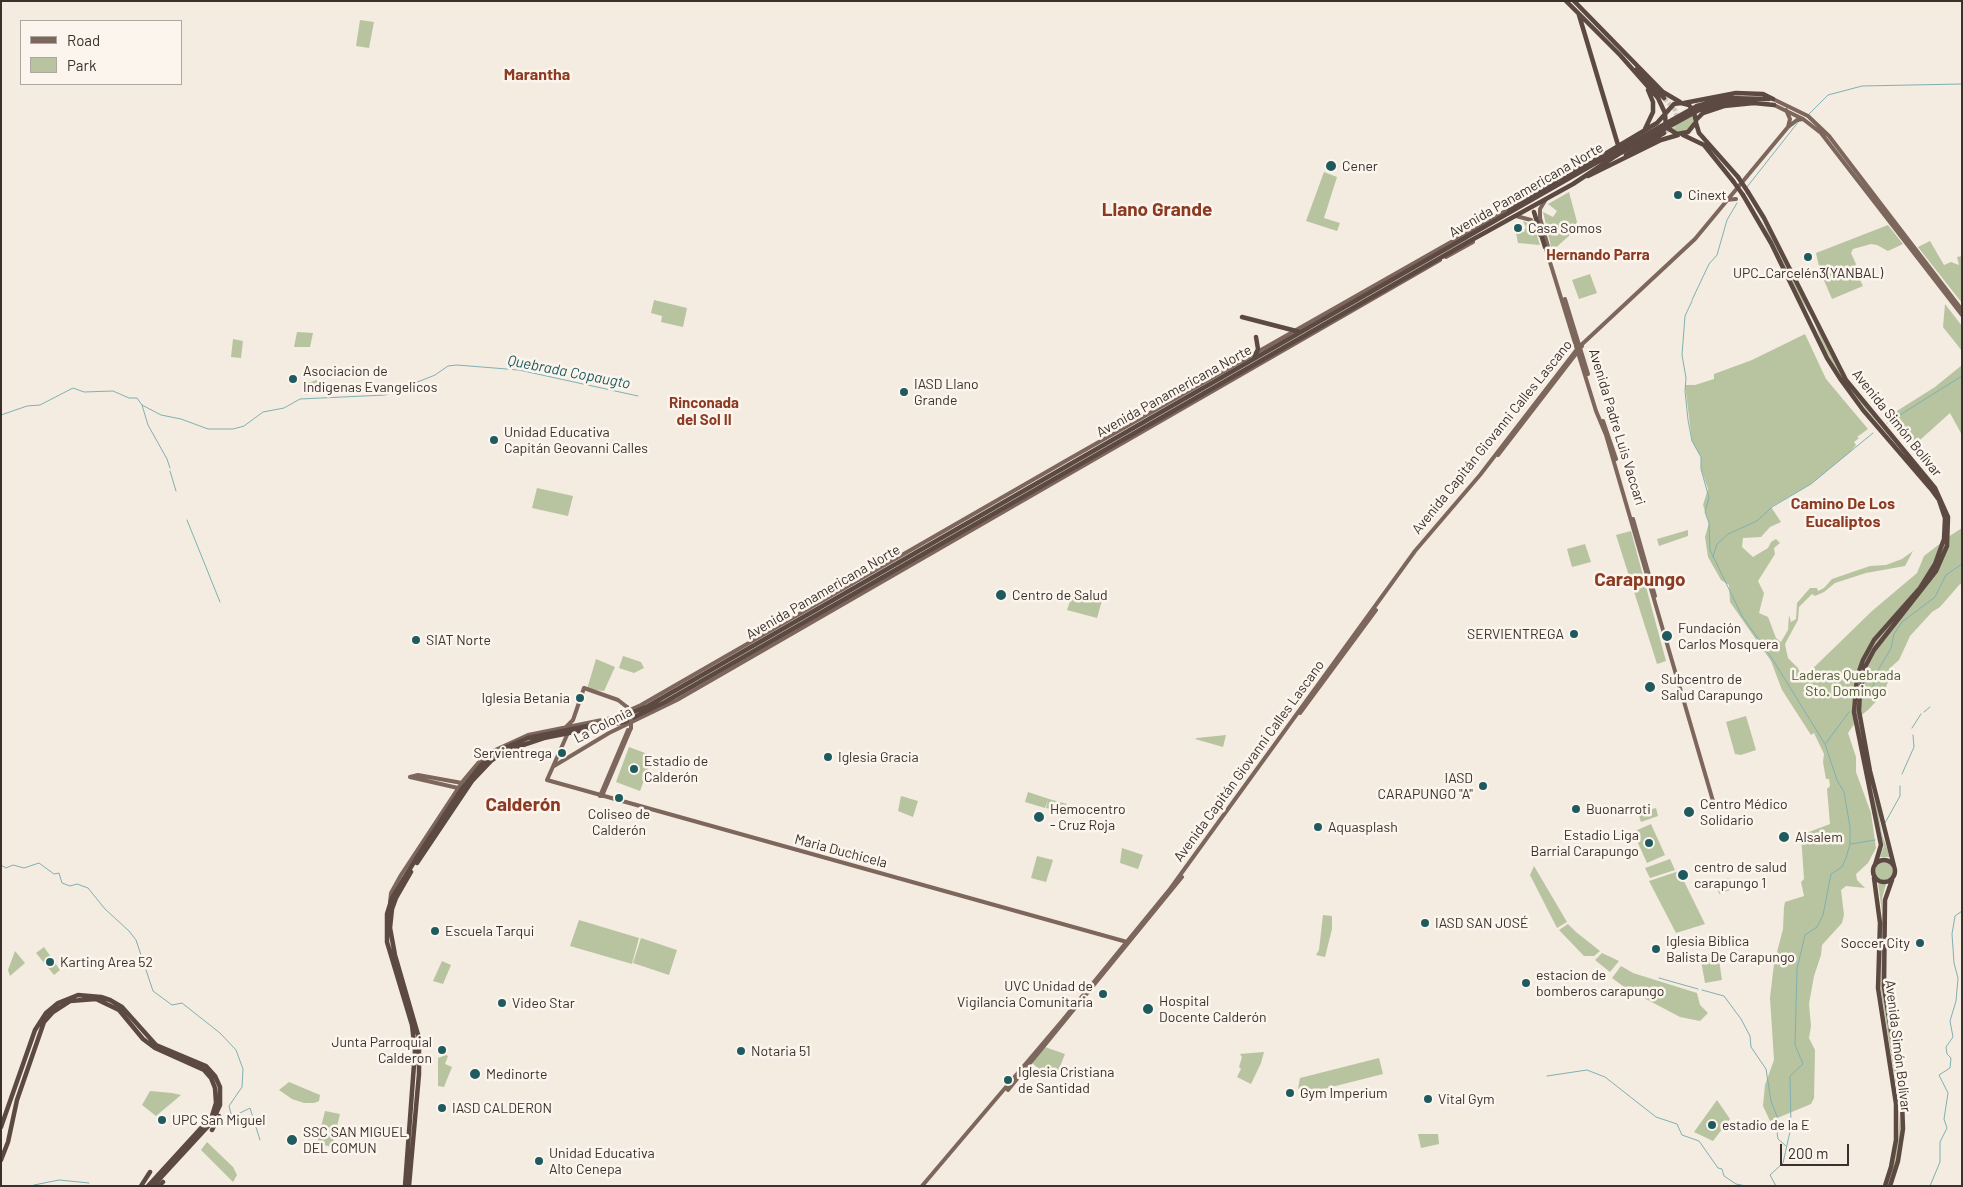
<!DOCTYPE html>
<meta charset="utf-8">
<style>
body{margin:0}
#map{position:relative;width:1963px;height:1187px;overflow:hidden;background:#f4ebe1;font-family:Barlow,sans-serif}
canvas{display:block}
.frame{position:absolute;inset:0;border:2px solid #3b302b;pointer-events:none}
.legend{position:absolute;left:20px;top:20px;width:162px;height:65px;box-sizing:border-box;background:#fbf5ee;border:1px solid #aea6a0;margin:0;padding:6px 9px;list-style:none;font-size:15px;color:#3b302b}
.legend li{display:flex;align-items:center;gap:10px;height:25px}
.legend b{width:25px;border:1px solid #aea6a0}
.scale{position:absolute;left:1780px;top:1144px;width:69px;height:22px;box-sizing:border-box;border:2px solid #3b302b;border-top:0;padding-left:6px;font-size:15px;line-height:18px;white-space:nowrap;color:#3b302b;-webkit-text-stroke:4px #fbf5ee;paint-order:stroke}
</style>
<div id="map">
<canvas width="1963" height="1187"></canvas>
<div class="frame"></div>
<ul class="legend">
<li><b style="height:6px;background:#7d675c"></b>Road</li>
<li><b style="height:14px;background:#b8c4a0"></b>Park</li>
</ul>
<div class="scale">200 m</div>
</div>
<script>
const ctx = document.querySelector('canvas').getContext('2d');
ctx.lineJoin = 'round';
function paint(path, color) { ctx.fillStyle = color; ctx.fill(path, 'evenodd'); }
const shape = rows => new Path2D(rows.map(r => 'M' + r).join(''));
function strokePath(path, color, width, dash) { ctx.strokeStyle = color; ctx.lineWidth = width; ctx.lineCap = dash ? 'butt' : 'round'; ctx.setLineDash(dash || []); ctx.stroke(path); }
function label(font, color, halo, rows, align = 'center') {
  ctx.font = font + ' Barlow,sans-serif'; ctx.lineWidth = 5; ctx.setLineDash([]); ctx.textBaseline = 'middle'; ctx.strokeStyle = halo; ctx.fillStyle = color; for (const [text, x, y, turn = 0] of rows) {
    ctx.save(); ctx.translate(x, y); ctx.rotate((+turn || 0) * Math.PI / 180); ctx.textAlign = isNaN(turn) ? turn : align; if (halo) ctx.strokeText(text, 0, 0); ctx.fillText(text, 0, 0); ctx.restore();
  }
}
paint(shape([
 [360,20,374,22,369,48,356,46],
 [1694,113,1692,127,1681,133,1668,127],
 [1324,172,1337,177,1324,218,1340,223,1337,231,1306,221],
 [1741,185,1765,225,1844,380,1929,481,1940,497,1948,516,1948,537,1962,528,1962,585,1960,584,1940,607,1932,612,1910,636,1899,660,1889,669,1890,677,1883,694,1869,709,1858,718,1870,785,1877,806,1882,834,1890,857,1880,857,1884,846,1869,782,1857,720,1848,733,1856,757,1856,772,1871,813,1876,848,1868,863,1856,874,1857,880,1865,888,1846,886,1841,890,1844,915,1842,923,1822,945,1821,955,1814,976,1809,1004,1811,1026,1809,1038,1815,1050,1814,1098,1811,1104,1770,1121,1763,1106,1765,1085,1774,1060,1770,998,1774,964,1783,929,1784,907,1785,902,1804,896,1801,882,1804,879,1801,835,1830,824,1827,789,1830,786,1829,779,1826,779,1823,762,1824,754,1814,733,1811,735,1782,690,1771,661,1730,602,1729,585,1721,580,1708,557,1705,537,1709,523,1703,505,1708,489,1701,469,1701,457,1692,441,1685,385,1695,385,1714,379,1714,374,1752,360,1805,334,1826,379,1868,429,1857,437,1859,438,1854,442,1856,445,1850,452,1811,484,1771,507,1781,522,1770,527,1761,537,1743,538,1742,547,1753,557,1768,548,1771,542,1776,539,1780,543,1774,548,1775,554,1758,581,1764,593,1759,613,1768,617,1776,638,1781,642,1788,630,1789,615,1791,622,1796,619,1797,603,1810,588,1817,588,1818,591,1824,588,1832,579,1870,566,1886,565,1902,559,1913,551,1905,566,1866,573,1835,583,1824,592,1815,596,1812,594,1799,607,1798,620,1785,644,1788,658,1798,668,1802,679,1872,611,1917,573,1924,556,1946,539,1947,527,1944,506,1931,485,1845,385,1823,345,1813,319,1795,290,1761,218],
 [1569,192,1577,222,1570,235,1552,251,1543,212,1553,217,1557,211,1548,204],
 [1523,221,1534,226,1540,245,1518,243,1516,233,1524,232,1526,227],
 [1888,225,1903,244,1888,251,1877,245,1871,244,1853,249,1851,253,1856,264,1854,268,1863,286,1832,299,1820,271,1816,253],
 [1930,241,1944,265,1951,262,1959,265,1957,257,1962,256,1962,303,1918,247],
 [1590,274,1597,293,1579,299,1572,280],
 [654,300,687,308,683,327,661,322,662,316,651,313],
 [1945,304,1962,326,1962,351,1943,327],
 [297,332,313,333,310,347,294,347],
 [233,339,243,341,241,358,231,357],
 [1962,365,1962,435,1950,413,1910,449,1889,416,1935,387],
 [317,380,323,389,305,395,304,384],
 [537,488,573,496,568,516,532,508],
 [1688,530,1688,536,1659,546,1657,539],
 [1631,531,1666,661,1657,664,1616,535],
 [1585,544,1591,562,1572,567,1567,549],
 [1074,589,1103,597,1097,618,1067,610],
 [623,656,641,662,644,668,634,673,619,668],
 [596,659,615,667,604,691,587,689],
 [1746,716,1756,750,1741,755,1735,754,1726,722],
 [1226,735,1223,747,1195,739,1197,738],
 [629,747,653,756,640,791,616,782],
 [1028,792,1049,799,1067,804,1063,812,1046,808,1048,800,1045,808,1025,802],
 [901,796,918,801,913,817,898,811],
 [517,798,532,801,527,813,513,809],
 [1656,808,1658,816,1641,822,1638,813],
 [1651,824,1665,855,1647,863,1633,832],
 [1122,848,1143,855,1138,869,1120,863],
 [1037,856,1053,860,1046,882,1031,878],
 [1670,859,1675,870,1650,878,1645,868],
 '1875 871a9 9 0 1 1 18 0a9 9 0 1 1-18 0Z',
 [1534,866,1567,922,1557,928,1530,875],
 [1679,871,1705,924,1676,933,1649,881],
 [1730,878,1733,889,1719,894,1716,882],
 [1878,883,1886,884,1882,898,1883,912,1882,989,1900,1100,1901,1132,1899,1152,1889,1186,1898,1141,1900,1111,1880,985,1882,912],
 [1323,915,1332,916,1332,929,1325,957,1316,955,1319,950],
 [579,920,639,938,632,964,570,946],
 [1568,924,1576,932,1600,951,1594,956,1584,956,1559,930],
 [641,938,677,950,669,975,633,963],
 [44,947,60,970,54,975,36,953],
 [15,951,25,963,10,976,8,970],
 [1602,953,1619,961,1610,972,1595,960],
 [1718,953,1722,980,1705,983,1700,955],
 [442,961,451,965,443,984,433,981],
 [1621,966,1633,973,1697,993,1700,1005,1708,1013,1700,1021,1680,1017,1627,989,1612,978],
 [1045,1047,1065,1054,1055,1079,1046,1075,1032,1063],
 [1264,1052,1261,1063,1251,1084,1237,1077,1241,1069,1239,1067,1242,1057,1240,1054],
 [446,1055,448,1056,445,1064,452,1067,444,1087,438,1086,438,1058],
 [1379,1058,1383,1074,1304,1094,1302,1088,1298,1089,1300,1078],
 [289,1082,320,1095,319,1101,314,1103,304,1103,292,1099,279,1090],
 [150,1091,172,1093,181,1095,156,1116,142,1105],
 [1717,1100,1730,1119,1713,1141,1694,1132],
 [325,1111,340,1114,332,1147,317,1143],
 [1418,1134,1438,1134,1439,1144,1421,1148],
 [207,1142,233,1167,237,1175,233,1182,201,1150]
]), '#b8c4a0');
strokePath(shape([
 [1809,114,1828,95,1862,86,1962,84],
 [1747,187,1799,121],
 [1692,300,1709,264,1717,255,1727,220,1737,203],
 [1692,301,1685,316,1682,355,1686,378,1685,391,1688,420,1692,441,1701,457,1701,469,1709,498,1705,512,1709,523,1710,550,1742,616,1773,660,1825,744,1837,780,1844,792,1850,827,1850,844,1846,858,1842,867,1831,874,1823,915,1817,927,1805,935,1797,969,1795,1045,1803,1064,1790,1076,1791,1127,1783,1163,1770,1175,1776,1186],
 [142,405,148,425,167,459,170,468],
 [1,415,27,406,40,405,73,388,84,392,113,391,129,398,137,398,142,405,161,415,181,419,208,429,233,429,244,426,263,412,284,408,300,399,385,395,435,375,448,366,457,365,519,370,638,396],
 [1887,423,1962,376],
 [170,471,176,491],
 [187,520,220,602],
 [1713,557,1717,544,1728,534,1757,521,1772,507,1811,484,1873,433],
 [1862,699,1873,687,1877,672,1891,648,1894,634,1902,622,1935,597,1946,575,1962,564],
 [1924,712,1930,707],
 [1912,728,1921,714],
 [1826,743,1849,712],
 [1902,774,1914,747,1913,735],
 [1885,823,1900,796,1900,786],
 [1851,844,1875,840],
 [1,865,6,868,13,865,24,868,39,863,54,874,59,873,62,883,70,886,77,884,88,888,105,909,129,931,136,940,153,991,172,1005,182,1003,220,1033,236,1050,243,1069,242,1087,229,1106,231,1114,236,1115,250,1108,260,1140],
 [1659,978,1698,989],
 [1702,990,1724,996,1741,1019,1750,1036,1751,1047,1766,1069,1771,1101,1780,1124,1777,1132,1778,1139,1786,1146],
 [1547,1076,1587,1070,1605,1077,1656,1117,1677,1124,1682,1135,1699,1141,1718,1168,1722,1169,1724,1176,1736,1184,1746,1186],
 [34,1185,59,1180,89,1183],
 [1930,1186,1940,1162,1940,1142,1947,1128,1944,1119,1948,1093,1939,1075,1950,1068,1951,1058,1947,1054,1946,1047,1953,1037,1950,1021,1956,1001,1958,978,1954,963,1952,934,1955,916,1962,911]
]), '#7fb0b2', 1);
strokePath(shape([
 [1664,98,1675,110,1677,117,1674,126,1664,133]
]), '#cfc6bd', 4.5, [4.5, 2]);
strokePath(shape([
 [1773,99,1808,116,1829,136,1962,310],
 [1774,105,1803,119,1821,133,1962,315],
 [1786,110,1790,119,1788,127],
 [1546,199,1540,209,1540,218,1549,250],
 [1725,200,1736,199],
 [1516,216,1531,220,1540,235],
 [1545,246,1596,411,1606,435,1713,801],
 [1446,257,1473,242],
 [1565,299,1588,374],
 [1603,421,1616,459],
 [1498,455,1582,346],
 [1633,519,1655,596],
 [1300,713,1376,610],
 [566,727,573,720,584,688,618,700,627,707],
 [567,735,547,780,1127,942],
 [554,766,609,733,677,700,1440,260],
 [410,777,418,775,462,783],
 [410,777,458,788],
 [600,796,628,730],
 [602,796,631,728],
 [390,902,391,893,401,875,463,781,479,762,493,751,528,735,612,718,641,705,1069,459,1511,208],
 [1008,1090,1182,877],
 [922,1186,1062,1021,1170,889,1415,551,1480,475,1578,348,1695,239,1788,127,1797,120,1803,119]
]), '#7d675c', 4);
strokePath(shape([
 [1566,1,1620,55,1658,98,1665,113],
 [1574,1,1663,92,1680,102],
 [1579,15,1618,145],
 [1637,69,1664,98],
 [1684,103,1736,93,1763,94,1773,99],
 [1697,106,1726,98,1769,99],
 [1699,110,1728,102,1750,101],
 [1696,120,1703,113,1724,106,1754,103,1774,105],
 [1696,123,1699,133,1738,177],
 [1645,129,1653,112,1653,102,1648,90],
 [1683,135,1704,145,1733,181],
 [1626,155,1664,133],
 [1578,170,1657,123,1674,104,1681,103,1689,105,1694,112,1696,122,1688,132,1677,134,1666,127,1665,114],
 [1588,176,1661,140,1678,135],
 [1553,182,1579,168],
 [1545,189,1556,183],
 [1748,192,1764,218,1846,380,1935,488,1948,517,1947,546,1936,571,1874,650,1865,667,1860,692,1859,711,1870,771,1894,866],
 [1743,195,1771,243,1827,358,1841,380,1863,410,1931,489,1939,500,1945,518,1944,539,1935,564,1920,588,1874,640,1863,660,1857,677,1854,712,1881,845,1875,865],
 [1509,210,1547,186],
 [1534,212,1545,247],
 [1242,317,1300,332],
 [1254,359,1258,349,1256,337],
 '1873 871a11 11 0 1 1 22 0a11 11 0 1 1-22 0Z',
 [417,863,472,781,491,761,505,751,544,738,624,722,665,702,1468,242,1573,184,1617,155],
 [1874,878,1880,923,1878,988,1896,1104,1896,1140,1891,1167,1885,1186],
 [1,1127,35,1030,46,1013,58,1003,78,995,101,997,110,1000,122,1007,156,1045,206,1066,215,1076,220,1087,220,1105,212,1122,153,1186],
 [212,1130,219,1116],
 [1,1160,8,1142,17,1100,44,1022,53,1012,70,1001,96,999,119,1010,143,1039,155,1048,204,1070,211,1078,215,1088,216,1103,212,1116,148,1186],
 [141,1186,150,1172],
 [159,1186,163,1182],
 [405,1186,415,1051,412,1025,387,942,387,914,392,898,419,854,461,790,482,764,502,749,528,738,612,721,648,706,1615,152],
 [409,1186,419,1074,419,1038,395,955,390,928,392,909,396,898,411,872],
 [1890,1186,1898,1161,1903,1129,1902,1101,1884,987,1885,900,1892,880]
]), '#5c4a42', 4.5);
strokePath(shape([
 [627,707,631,718,631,728]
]), '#7d675c', 4);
strokePath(shape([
 [1615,152,1697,106],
 [1617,155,1699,110],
 [1738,177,1748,192],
 [1733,181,1743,195]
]), '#5c4a42', 4.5);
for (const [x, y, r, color] of [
 [1331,166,6,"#1f5a5e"],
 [1678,195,5,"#1f5a5e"],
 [1518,228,5,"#1f5a5e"],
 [1808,257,5,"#1f5a5e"],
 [293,379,5,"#1f5a5e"],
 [904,392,5,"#1f5a5e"],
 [494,440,5,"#1f5a5e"],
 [1001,595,6,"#1f5a5e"],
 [1574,634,5,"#1f5a5e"],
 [1667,636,6,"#1f5a5e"],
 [416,640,5,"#1f5a5e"],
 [1650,687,6,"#1f5a5e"],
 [580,698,5,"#1f5a5e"],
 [562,753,5,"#1f5a5e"],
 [828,757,5,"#1f5a5e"],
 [634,769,5,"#1f5a5e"],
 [1483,786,5,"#1f5a5e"],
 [619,798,5,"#1f5a5e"],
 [1576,809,5,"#1f5a5e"],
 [1689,812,6,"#1f5a5e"],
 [1039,817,6,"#1f5a5e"],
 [1318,827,5,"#1f5a5e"],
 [1784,837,6,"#1f5a5e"],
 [1649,843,5,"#1f5a5e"],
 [1683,875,6,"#1f5a5e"],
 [1425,923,5,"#1f5a5e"],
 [435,931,5,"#1f5a5e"],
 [1920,943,5,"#1f5a5e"],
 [1656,949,5,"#1f5a5e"],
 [50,962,5,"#1f5a5e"],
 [1526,983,5,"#1f5a5e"],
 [1103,994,5,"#1f5a5e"],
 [502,1003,5,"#1f5a5e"],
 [1148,1009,6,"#1f5a5e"],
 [442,1050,5,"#1f5a5e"],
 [741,1051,5,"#1f5a5e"],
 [475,1074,6,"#1f5a5e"],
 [1008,1080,5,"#1f5a5e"],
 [1290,1093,5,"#1f5a5e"],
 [1428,1099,5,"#1f5a5e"],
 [442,1108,5,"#1f5a5e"],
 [162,1120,5,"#1f5a5e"],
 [1712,1125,5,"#1f5a5e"],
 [292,1140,6,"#1f5a5e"],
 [539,1161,5,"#1f5a5e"]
]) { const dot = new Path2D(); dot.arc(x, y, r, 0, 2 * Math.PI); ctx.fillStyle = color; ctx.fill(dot); strokePath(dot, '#fbf5ee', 2); }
label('14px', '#3b302b', '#fbf5ee', [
 ["Cener",1342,166],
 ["Cinext",1688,195],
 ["Casa Somos",1528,228],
 ["UPC_Carcelén3(YANBAL)",1808,273,"center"],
 ["Asociacion de",303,371],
 ["Indigenas Evangelicos",303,387],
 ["IASD Llano",914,384],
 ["Grande",914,400],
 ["Unidad Educativa",504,432],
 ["Capitán Geovanni Calles",504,448],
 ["Centro de Salud",1012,595],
 ["Fundación",1678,628],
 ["Carlos Mosquera",1678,644],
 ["SERVIENTREGA",1564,634,"right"],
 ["SIAT Norte",426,640],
 ["Subcentro de",1661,679],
 ["Salud Carapungo",1661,695],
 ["Iglesia Betania",570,698,"right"],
 ["Servientrega",552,753,"right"],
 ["Iglesia Gracia",838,757],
 ["Estadio de",644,761],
 ["Calderón",644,777],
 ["IASD",1473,778,"right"],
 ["CARAPUNGO \"A\"",1473,794,"right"],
 ["Centro Médico",1700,804],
 ["Solidario",1700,820],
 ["Hemocentro",1050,809],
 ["- Cruz Roja",1050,825],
 ["Buonarroti",1586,809],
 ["Coliseo de",619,814,"center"],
 ["Calderón",619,830,"center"],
 ["Aquasplash",1328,827],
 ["Estadio Liga",1639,835,"right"],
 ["Barrial Carapungo",1639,851,"right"],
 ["Alsalem",1795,837],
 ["centro de salud",1694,867],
 ["carapungo 1",1694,883],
 ["IASD SAN JOSÉ",1435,923],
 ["Escuela Tarqui",445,931],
 ["Iglesia Biblica",1666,941],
 ["Balista De Carapungo",1666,957],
 ["Soccer City",1910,943,"right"],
 ["Karting Area 52",60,962],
 ["estacion de",1536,975],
 ["bomberos carapungo",1536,991],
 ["UVC Unidad de",1093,986,"right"],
 ["Vigilancia Comunitaria",1093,1002,"right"],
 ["Hospital",1159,1001],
 ["Docente Calderón",1159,1017],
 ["Video Star",512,1003],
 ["Junta Parroquial",432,1042,"right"],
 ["Calderon",432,1058,"right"],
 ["Notaria 51",751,1051],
 ["Iglesia Cristiana",1018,1072],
 ["de Santidad",1018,1088],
 ["Medinorte",486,1074],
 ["Gym Imperium",1300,1093],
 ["Vital Gym",1438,1099],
 ["IASD CALDERON",452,1108],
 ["UPC San Miguel",172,1120],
 ["estadio de la E",1722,1125],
 ["SSC SAN MIGUEL",303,1132],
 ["DEL COMUN",303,1148],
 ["Unidad Educativa",549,1153],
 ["Alto Cenepa",549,1169]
], 'left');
label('14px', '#3b302b', '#fbf5ee', [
 ["Avenida Panamericana Norte",1526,190,-30],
 ["Avenida Panamericana Norte",1174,391,-29],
 ["Avenida Simón Bolívar",1897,423,51],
 ["Avenida Padre Luis Vaccari",1617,427,73],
 ["Avenida Capitán Giovanni Calles Lascano",1492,437,-51],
 ["Avenida Panamericana Norte",823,592,-30],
 ["La Colonia",603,725,-27],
 ["Avenida Capitán Giovanni Calles Lascano",1249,761,-54],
 ["Maria Duchicela",841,851,15],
 ["Avenida Simón Bolívar",1898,1046,83]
]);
label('14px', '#4a5a2e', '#fbf5ee', [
 ["Laderas Quebrada",1846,675],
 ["Sto. Domingo",1846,691]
]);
label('bold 15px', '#8c3b22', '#fbf5ee', [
 ["Hernando Parra",1598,255],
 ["Rinconada",704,403],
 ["del Sol II",704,420]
]);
label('italic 15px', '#1f5a5e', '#fbf5ee', [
 ["Quebrada Copaugto",569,372,11]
]);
label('bold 16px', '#8c3b22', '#fbf5ee', [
 ["Marantha",537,75],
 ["Camino De Los",1843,504],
 ["Eucaliptos",1843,522]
]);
label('bold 19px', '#8c3b22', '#fbf5ee', [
 ["Llano Grande",1157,210],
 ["Carapungo",1640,580],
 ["Calderón",523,805]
]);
</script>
